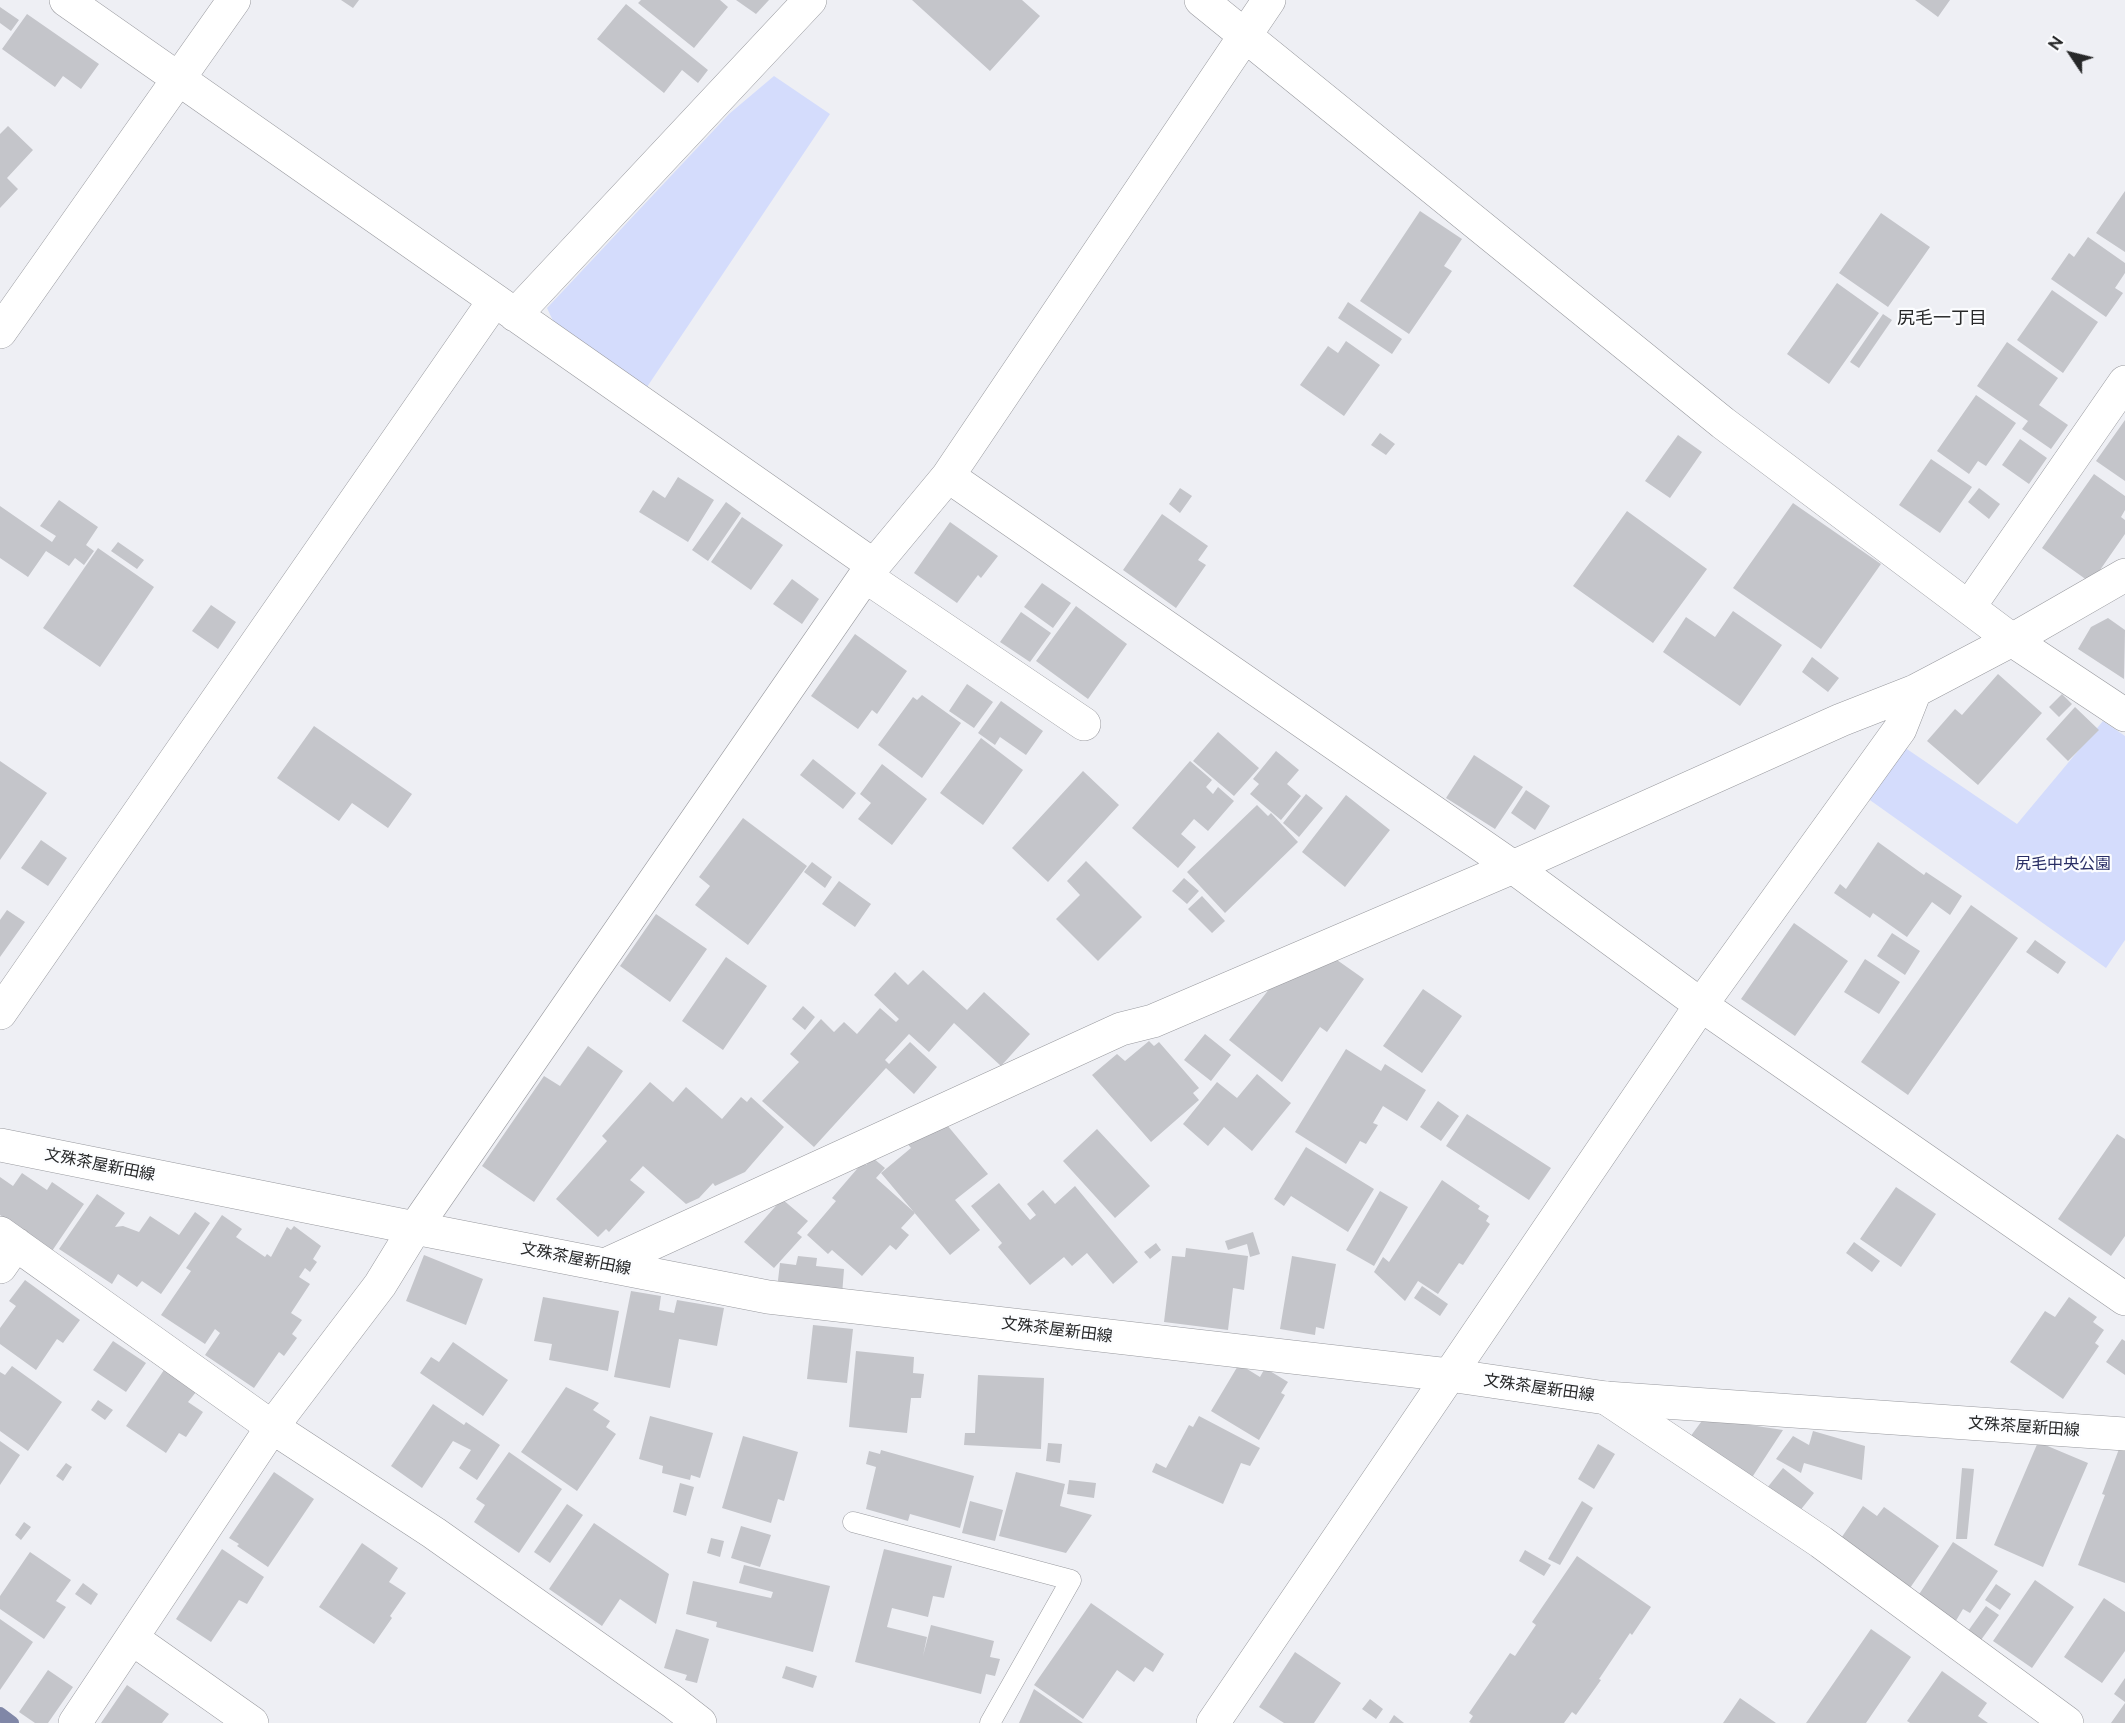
<!DOCTYPE html>
<meta charset="utf-8">
<style>
body{margin:0}
#map{position:relative;width:2125px;height:1723px;overflow:hidden;background:#eeeff4;font-family:Raleway,sans-serif}
canvas{display:block}
.north{position:absolute;left:2041px;top:24px;width:60px;height:60px;-webkit-text-stroke:4px #fcfdff;paint-order:stroke;rotate:305deg;font-size:16px;font-weight:700;line-height:24px;text-align:center;color:#272829}
.north::after{content:'';display:block;margin:auto;width:21px;height:27px;background:#272829;clip-path:polygon(50% 0,100% 100%,50% 72%,0 100%)}
</style>
<div id="map">
<canvas width="2125" height="1723"></canvas>
<div class="north">N</div>
</div>
<script>
const ctx = document.querySelector('canvas').getContext('2d');
ctx.lineJoin = 'round';
function paint(path, color) { ctx.fillStyle = color; ctx.fill(path, 'evenodd'); }
const shape = rows => new Path2D(rows.map(r => 'M' + r).join(''));
function strokePath(path, color, width, dash) { ctx.strokeStyle = color; ctx.lineWidth = width; ctx.lineCap = dash ? 'butt' : 'round'; ctx.setLineDash(dash || []); ctx.stroke(path); }
function label(font, color, halo, rows, align = 'center') {
  ctx.font = font + ' Raleway,"Noto Sans JP",sans-serif'; ctx.lineWidth = 4.5; ctx.setLineDash([]); ctx.textBaseline = 'middle'; ctx.strokeStyle = halo; ctx.fillStyle = color; for (const [text, x, y, turn = 0] of rows) {
    ctx.save(); ctx.translate(x, y); ctx.rotate((+turn || 0) * Math.PI / 180); ctx.textAlign = isNaN(turn) ? turn : align; if (halo) ctx.strokeText(text, 0, 0); ctx.fillText(text, 0, 0); ctx.restore();
  }
}
paint(shape([
 [774,76,830,114,647,387,554,323,547,308,729,114],
 [2103,721,2125,736,2125,940,2106,968,1867,798,1901,745,2017,824]
]), '#d4dcfc');
strokePath(shape([
 [0,1714,12,1723]
]), '#8087a7', 14);
paint(shape([
 [341,0,359,0,353,8],
 [641,0,720,0,728,7,694,48,638,3],
 [736,0,769,0,756,14],
 [912,0,1022,0,1040,16,990,71],
 [1915,0,1950,0,1938,17],
 [626,4,708,70,698,83,682,70,664,93,597,39],
 [0,7,19,20,11,31,0,23],
 [27,14,99,64,81,89,63,76,55,87,2,49],
 [8,126,33,150,7,178,18,189,0,208,0,134],
 [2125,191,2125,252,2096,233],
 [1420,211,1462,239,1444,266,1452,271,1409,334,1360,301],
 [1881,213,1930,247,1888,307,1839,273],
 [2088,237,2125,263,2125,273,2115,288,2123,293,2106,317,2051,279,2069,253,2074,257],
 [1837,283,1879,313,1829,384,1787,354],
 [2052,290,2098,322,2063,373,2017,340],
 [1348,302,1402,339,1392,354,1338,318],
 [1883,314,1892,320,1859,368,1850,362],
 [1346,341,1380,365,1344,416,1300,385,1328,346,1338,353],
 [2007,342,2058,378,2039,405,2068,425,2051,449,2022,429,2028,421,1977,386],
 [1976,395,2016,423,1986,466,1978,461,1969,474,1937,451],
 [2125,420,2125,481,2096,461],
 [1380,433,1395,444,1386,455,1371,445],
 [1678,435,1702,452,1670,498,1645,481],
 [2020,439,2047,458,2029,484,2002,465],
 [1931,459,1972,487,1940,533,1899,505],
 [2094,474,2125,496,2125,510,2121,517,2125,520,2125,534,2091,583,2042,548],
 [678,477,714,500,688,542,639,512,653,490,665,498],
 [1180,488,1192,496,1180,513,1169,504],
 [1979,488,2000,504,1989,519,1968,502],
 [59,500,98,527,86,545,94,551,84,565,75,558,69,566,46,551,28,577,0,558,0,506,52,542,56,536,40,526],
 [726,502,741,513,708,561,692,550],
 [1793,503,1881,564,1821,649,1733,588],
 [1627,511,1707,569,1653,643,1573,586],
 [1162,514,1208,546,1198,560,1206,565,1176,608,1123,570],
 [742,517,783,545,751,590,711,562],
 [950,522,998,556,981,578,978,575,957,603,914,573],
 [118,542,144,560,137,569,111,551],
 [98,548,154,587,100,667,43,628],
 [792,579,819,599,802,624,773,604],
 [1042,583,1071,603,1053,628,1024,607],
 [211,605,236,622,218,649,192,631],
 [1076,606,1127,644,1088,699,1036,661],
 [1733,611,1782,645,1740,706,1663,652,1686,617,1715,637],
 [1021,612,1051,633,1030,662,1000,642],
 [2108,618,2125,630,2124,679,2078,649,2091,627],
 [855,634,907,671,877,714,872,710,858,729,811,696],
 [1812,657,1839,678,1828,692,1802,672],
 [1998,674,2042,713,1978,785,1927,741,1955,709,1962,715],
 [967,684,993,702,974,728,949,711],
 [2062,694,2072,704,2059,717,2049,707],
 [922,695,961,723,922,778,878,745,913,697,917,700],
 [1001,701,1043,731,1026,755,1000,737,995,745,978,733],
 [2075,707,2099,730,2068,761,2046,739],
 [314,726,412,794,388,828,352,803,339,821,277,778],
 [1218,732,1259,768,1234,796,1193,761],
 [981,738,1023,770,983,825,940,793],
 [1276,751,1299,770,1287,784,1301,796,1281,820,1250,794,1259,784,1253,779],
 [1474,755,1523,787,1495,829,1446,798],
 [813,759,856,793,843,809,800,775],
 [0,761,47,793,0,860],
 [1190,761,1212,780,1206,787,1213,794,1218,787,1234,801,1208,831,1194,819,1181,834,1196,847,1178,868,1132,828],
 [882,764,927,799,892,845,858,819,871,803,860,794],
 [1083,771,1119,805,1048,882,1012,848],
 [1526,790,1550,806,1535,830,1511,813],
 [1306,794,1323,808,1299,837,1283,823],
 [1346,795,1390,830,1345,887,1302,852],
 [1257,805,1268,816,1271,813,1298,842,1225,913,1187,872],
 [743,818,807,866,748,945,695,905,710,886,699,877],
 [41,840,67,858,48,886,21,868],
 [1878,842,1924,875,1926,872,1962,896,1950,915,1932,902,1907,937,1873,913,1870,918,1834,893,1840,884,1846,889],
 [1086,861,1142,917,1098,961,1056,919,1080,895,1067,881],
 [812,862,832,877,825,888,804,872],
 [1184,878,1199,891,1187,904,1172,891],
 [839,881,871,904,855,927,822,904],
 [1202,896,1225,921,1212,933,1188,909],
 [1971,905,2018,938,1908,1095,1861,1062],
 [7,910,25,922,0,957,0,920],
 [656,914,707,949,670,1002,620,966],
 [1794,923,1848,961,1795,1036,1741,999],
 [1892,933,1920,951,1905,975,1877,956],
 [2035,940,2066,962,2058,974,2026,952],
 [726,957,767,986,723,1050,682,1021],
 [1865,959,1900,982,1879,1014,1844,992],
 [1337,960,1364,979,1327,1032,1320,1027,1282,1082,1229,1040,1270,988],
 [923,970,967,1010,984,992,1030,1034,1001,1066,954,1023,929,1052,909,1034,885,1060,889,1064,910,1042,937,1067,914,1094,886,1068,814,1147,762,1101,799,1062,790,1054,821,1019,834,1032,844,1022,857,1034,880,1008,896,1022,899,1019,874,995,895,972,908,985],
 [1423,989,1462,1016,1422,1073,1383,1046],
 [803,1006,815,1017,805,1030,792,1019],
 [1205,1034,1231,1055,1211,1081,1184,1060],
 [1149,1041,1154,1046,1159,1042,1199,1088,1193,1093,1199,1100,1151,1142,1092,1075,1117,1054,1125,1061],
 [588,1046,623,1071,534,1202,482,1166,544,1076,560,1086],
 [1346,1049,1381,1071,1385,1064,1426,1090,1407,1121,1383,1106,1373,1123,1378,1125,1366,1144,1360,1141,1346,1164,1295,1132],
 [1257,1074,1291,1103,1252,1151,1224,1127,1208,1146,1183,1124,1217,1082,1237,1098],
 [650,1082,673,1102,686,1087,722,1119,741,1097,747,1102,751,1097,784,1127,745,1172,715,1186,713,1183,699,1198,686,1204,643,1166,630,1180,645,1192,609,1232,606,1229,598,1237,556,1199,607,1141,602,1136],
 [1438,1101,1459,1116,1441,1141,1420,1127],
 [1467,1114,1551,1168,1529,1200,1446,1146],
 [947,1125,988,1174,955,1200,980,1230,950,1255,881,1173,911,1148,906,1142],
 [1097,1129,1150,1186,1115,1218,1063,1161],
 [2117,1134,2125,1139,2125,1236,2111,1256,2058,1219],
 [1306,1147,1374,1189,1348,1232,1291,1196,1284,1206,1274,1199],
 [873,1158,885,1168,876,1178,915,1213,901,1228,909,1235,896,1250,890,1245,862,1276,832,1250,828,1254,807,1235,836,1201,832,1198,863,1162,866,1165],
 [22,1173,47,1190,52,1182,84,1204,52,1251,0,1215,0,1177,13,1186],
 [1442,1180,1480,1206,1478,1209,1489,1216,1486,1221,1490,1224,1463,1265,1459,1263,1438,1294,1418,1281,1405,1301,1374,1272,1383,1257,1389,1262],
 [999,1183,1030,1220,1036,1215,1027,1204,1043,1190,1055,1204,1075,1186,1138,1262,1113,1284,1087,1253,1072,1266,1064,1257,1030,1285,998,1247,1002,1243,971,1206],
 [1896,1187,1936,1214,1901,1267,1860,1239],
 [1380,1191,1408,1207,1374,1266,1346,1250],
 [97,1194,125,1213,115,1227,123,1226,139,1232,150,1216,179,1235,195,1212,210,1223,161,1294,142,1281,137,1287,118,1274,112,1284,59,1249],
 [782,1199,808,1221,797,1233,802,1237,774,1268,744,1242],
 [222,1215,242,1229,236,1237,265,1257,267,1254,271,1257,287,1227,291,1230,294,1226,321,1246,313,1259,317,1262,310,1272,305,1268,299,1277,310,1284,291,1313,302,1320,292,1334,297,1338,284,1356,279,1352,254,1388,205,1355,220,1333,215,1329,205,1344,161,1315,191,1271,186,1268],
 [1253,1232,1260,1254,1250,1257,1247,1244,1228,1250,1225,1241],
 [1854,1242,1880,1261,1872,1272,1846,1253],
 [1156,1243,1161,1250,1150,1259,1144,1252],
 [1186,1248,1248,1256,1244,1290,1233,1288,1228,1330,1164,1322,1172,1256,1185,1257],
 [424,1255,483,1279,466,1325,406,1301],
 [798,1256,817,1258,816,1266,844,1269,842,1295,777,1289,780,1263,796,1265],
 [1292,1256,1336,1264,1324,1329,1316,1327,1315,1335,1280,1329],
 [25,1280,80,1320,63,1343,57,1339,36,1370,0,1344,0,1328,16,1306,9,1301],
 [1422,1286,1448,1304,1440,1316,1414,1298],
 [631,1291,661,1296,659,1310,674,1313,677,1300,724,1308,717,1346,679,1339,670,1388,614,1377],
 [543,1297,619,1311,608,1371,549,1360,552,1344,534,1341],
 [2069,1297,2097,1317,2093,1322,2104,1330,2095,1343,2099,1346,2063,1399,2010,1362,2045,1311,2055,1317],
 [813,1325,853,1329,847,1383,807,1379],
 [2122,1339,2125,1341,2125,1375,2106,1362],
 [113,1341,146,1363,126,1392,93,1370],
 [453,1342,508,1380,483,1416,420,1373,431,1357,439,1362],
 [856,1351,914,1357,913,1373,924,1374,921,1398,911,1398,907,1433,849,1427],
 [1239,1364,1260,1377,1265,1368,1288,1382,1281,1393,1285,1395,1259,1440,1211,1411],
 [12,1366,62,1402,28,1451,0,1431,0,1372,5,1375],
 [164,1370,196,1392,188,1402,203,1412,186,1437,179,1433,166,1453,126,1426],
 [978,1375,1044,1378,1041,1449,964,1445,965,1433,975,1433],
 [566,1387,599,1403,593,1410,610,1421,606,1427,616,1434,577,1491,521,1452],
 [98,1400,113,1410,105,1420,91,1410],
 [433,1404,464,1425,466,1422,500,1445,477,1480,459,1468,471,1450,453,1441,422,1488,391,1466],
 [650,1416,713,1433,700,1478,691,1475,690,1480,662,1473,663,1466,639,1459],
 [1199,1416,1260,1448,1250,1466,1241,1463,1223,1504,1152,1472,1156,1463,1166,1468,1189,1425,1193,1427],
 [1704,1418,1783,1430,1749,1482,1690,1437],
 [1813,1431,1865,1446,1862,1480,1804,1463,1801,1473,1776,1459,1793,1436,1809,1445],
 [743,1436,798,1452,784,1501,778,1499,771,1523,722,1508],
 [0,1441,20,1455,0,1485],
 [2038,1442,2088,1463,2043,1567,1994,1545],
 [1048,1443,1062,1444,1060,1463,1046,1461],
 [1598,1444,1615,1454,1594,1489,1578,1479],
 [2119,1449,2125,1450,2125,1583,2078,1565,2105,1495,2102,1494],
 [881,1450,974,1476,960,1528,910,1514,908,1521,866,1509,876,1467,866,1464,869,1451,880,1454],
 [509,1452,562,1489,519,1553,474,1522,485,1505,476,1499],
 [66,1463,72,1467,63,1481,56,1476],
 [1783,1468,1814,1493,1795,1517,1763,1493],
 [1962,1468,1974,1469,1967,1539,1956,1539],
 [274,1472,314,1499,268,1567,237,1546,239,1544,229,1538],
 [1016,1472,1065,1484,1060,1506,1092,1515,1066,1553,999,1536],
 [1069,1480,1096,1483,1094,1498,1067,1494],
 [680,1483,694,1487,686,1516,673,1512],
 [970,1501,1003,1510,995,1541,962,1533],
 [1582,1501,1593,1508,1560,1565,1548,1559],
 [567,1504,583,1515,550,1563,534,1552],
 [1863,1506,1877,1516,1884,1507,1939,1546,1910,1588,1833,1550],
 [24,1522,31,1527,21,1540,15,1535],
 [594,1523,669,1574,656,1624,620,1599,602,1626,549,1589],
 [741,1526,771,1535,760,1567,731,1558],
 [711,1538,724,1541,720,1557,707,1553],
 [1953,1542,1998,1571,1970,1613,1963,1609,1954,1624,1916,1599],
 [362,1543,398,1568,389,1582,406,1593,390,1616,392,1618,374,1644,319,1607],
 [222,1549,264,1577,247,1604,239,1600,211,1642,176,1619],
 [884,1549,952,1566,944,1598,933,1596,928,1617,892,1608,887,1627,927,1637,923,1656,931,1625,994,1641,990,1657,1000,1659,995,1676,986,1674,981,1694,855,1662],
 [1525,1550,1551,1565,1544,1576,1519,1561],
 [30,1552,71,1580,56,1601,66,1607,44,1639,0,1609,0,1596],
 [1577,1556,1651,1607,1632,1635,1630,1633,1599,1679,1601,1680,1576,1715,1572,1712,1564,1723,1471,1723,1469,1722,1473,1716,1469,1713,1510,1653,1515,1656,1536,1625,1532,1622],
 [744,1565,830,1586,813,1652,716,1627,717,1622,686,1614,693,1581,771,1598,773,1592,739,1583],
 [2035,1580,2074,1607,2032,1668,1993,1641],
 [83,1583,98,1594,91,1605,75,1594],
 [1996,1584,2011,1594,2000,1610,1985,1600],
 [2104,1598,2125,1612,2125,1651,2102,1683,2064,1657],
 [1091,1603,1164,1654,1153,1672,1145,1667,1134,1682,1117,1670,1083,1719,1034,1685],
 [1986,1606,1999,1615,1981,1640,1968,1631],
 [0,1619,33,1642,0,1690],
 [676,1629,709,1639,697,1683,685,1680,687,1675,664,1668],
 [1871,1629,1911,1657,1866,1723,1806,1723],
 [1295,1652,1341,1683,1314,1723,1284,1723,1259,1707],
 [786,1666,817,1676,813,1688,782,1678],
 [48,1670,73,1687,48,1723,35,1723,19,1712],
 [1942,1671,1987,1703,1978,1716,1988,1723,1910,1723,1907,1721],
 [2125,1678,2125,1702,2114,1694],
 [127,1685,169,1714,162,1723,101,1723],
 [1034,1689,1083,1723,1019,1723],
 [1740,1698,1776,1723,1723,1723],
 [1370,1699,1383,1709,1376,1719,1362,1709],
 [2125,1703,2125,1723,2111,1723],
 [1394,1715,1404,1723,1389,1723]
]), '#c4c5ca');
const lane = shape([
 [853,1522,1071,1580,990,1723]
]);
const street = shape([
 [66,0,873,565],
 [1201,0,1723,423,2012,640,2125,715],
 [515,315,810,0],
 [0,332,234,0],
 [948,476,1513,867,1701,1005,2125,1299],
 [865,576,1084,724],
 [1969,607,2125,382],
 [0,1013,494,301],
 [0,1233,272,1427,434,1533,673,1702,700,1723],
 [605,1265,1121,1029,1153,1021,1513,867,1841,720,1915,691,2012,640,2125,575],
 [0,1267,16,1244],
 [1606,1398,1821,1542,2067,1723],
 [133,1639,252,1723],
 [75,1723,272,1427,380,1285,415,1228,865,576,948,476,1269,0],
 [1213,1723,1701,1005,1900,729,1915,691]
]);
const secondary = shape([
 [0,1145,415,1228,768,1297,1449,1375,1606,1398,2125,1434]
]);
strokePath(lane, '#98999e', 21);
strokePath(street, '#98999e', 34);
strokePath(secondary, '#98999e', 34);
strokePath(lane, '#fff', 20);
strokePath(street, '#fff', 33);
strokePath(secondary, '#fff', 33);
label('16px', '#292e65', '#fcfdff', [
 ["尻毛中央公園",2063,864]
]);
label('16px', '#272829', '#fcfdff', [
 ["文殊茶屋新田線",100,1165,11],
 ["文殊茶屋新田線",576,1259,11],
 ["文殊茶屋新田線",1057,1330,7],
 ["文殊茶屋新田線",1539,1388,8],
 ["文殊茶屋新田線",2024,1427,4]
]);
label('18px', '#272829', '#fcfdff', [
 ["尻毛一丁目",1942,319]
]);
</script>
